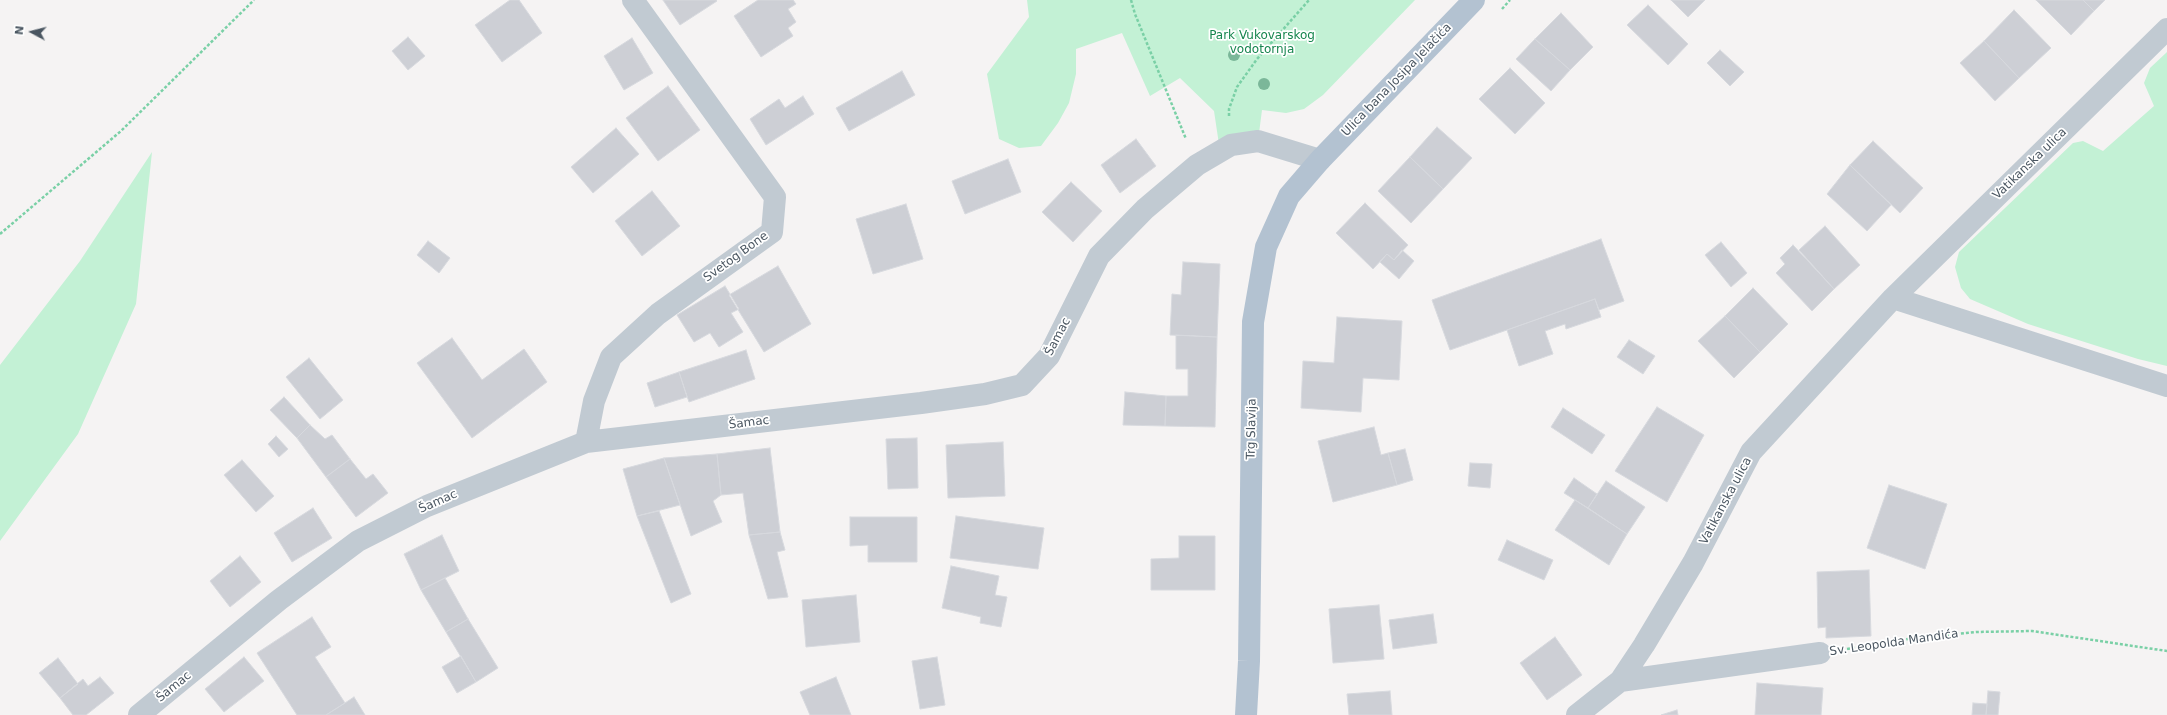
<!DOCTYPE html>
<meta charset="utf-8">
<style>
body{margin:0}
#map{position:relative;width:2167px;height:715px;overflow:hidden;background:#f5f3f3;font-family:"DejaVu Sans",sans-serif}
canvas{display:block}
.north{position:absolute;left:12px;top:12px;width:40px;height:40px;-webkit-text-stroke:3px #fff;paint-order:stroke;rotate:277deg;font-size:11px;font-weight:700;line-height:16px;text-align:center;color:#4a5661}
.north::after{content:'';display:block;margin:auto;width:14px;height:18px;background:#4a5661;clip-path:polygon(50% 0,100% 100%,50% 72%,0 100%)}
</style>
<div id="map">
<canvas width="2167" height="715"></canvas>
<div class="north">N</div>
</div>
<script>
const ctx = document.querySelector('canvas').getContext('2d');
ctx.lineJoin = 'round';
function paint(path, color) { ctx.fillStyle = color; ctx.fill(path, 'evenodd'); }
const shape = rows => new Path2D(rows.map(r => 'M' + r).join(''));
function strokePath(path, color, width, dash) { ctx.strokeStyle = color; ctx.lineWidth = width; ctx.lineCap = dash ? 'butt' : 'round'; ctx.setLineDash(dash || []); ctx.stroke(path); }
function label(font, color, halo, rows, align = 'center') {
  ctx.font = font + ' "DejaVu Sans",sans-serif'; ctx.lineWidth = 3.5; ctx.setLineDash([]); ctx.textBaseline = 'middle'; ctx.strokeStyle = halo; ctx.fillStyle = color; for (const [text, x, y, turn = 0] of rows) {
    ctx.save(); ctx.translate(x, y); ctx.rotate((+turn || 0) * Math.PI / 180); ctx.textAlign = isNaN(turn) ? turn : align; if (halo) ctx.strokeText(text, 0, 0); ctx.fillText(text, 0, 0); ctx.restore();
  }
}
paint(shape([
 [1027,0,1415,0,1323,95,1304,109,1286,113,1262,110,1258,141,1220,151,1214,111,1180,78,1150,96,1122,33,1076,49,1076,74,1069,103,1058,123,1041,146,1019,148,999,139,987,74,1029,17],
 [2167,52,2167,366,2138,359,2028,324,1970,299,1961,288,1955,267,1959,252,2073,143,2083,141,2103,151,2154,106,2144,83,2150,68],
 [152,152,136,304,78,434,0,541,0,365,80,261]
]), '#c3f1d5');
const building = shape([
 [510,0,519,0,542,33,502,62,475,25,510,0],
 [663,0,716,0,717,1,680,25,663,0],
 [758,0,793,0,796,4,788,9,796,22,788,28,793,36,761,57,734,16,758,0],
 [1671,0,1705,0,1688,17,1671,0],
 [2036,0,2083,0,2094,11,2071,35,2036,0],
 [2083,0,2105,0,2094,11,2083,0],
 [1648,5,1688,44,1668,65,1627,25,1648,5],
 [2014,10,2051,48,2019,78,1984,41,2014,10],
 [1561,13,1593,47,1570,70,1535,39,1561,13],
 [408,37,425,56,408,70,392,51,408,37],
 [632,38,653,73,624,90,604,56,632,38],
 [1535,39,1570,70,1551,91,1516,59,1535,39],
 [1984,41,2019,78,1995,101,1960,63,1984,41],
 [1720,50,1744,72,1730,86,1707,63,1720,50],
 [1510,68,1545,103,1515,134,1479,99,1510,68],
 [902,71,915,95,849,131,836,108,902,71],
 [668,86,700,130,658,161,626,118,668,86],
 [803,96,814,114,766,145,750,119,779,99,785,108,803,96],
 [1437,127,1472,158,1443,189,1410,157,1437,127],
 [616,128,639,154,593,193,571,167,616,128],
 [1136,139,1156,166,1120,193,1101,165,1136,139],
 [1873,141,1923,188,1900,213,1850,165,1873,141],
 [1410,157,1443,189,1411,223,1378,191,1410,157],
 [1008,159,1021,192,965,214,952,181,1008,159],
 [1850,165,1891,205,1867,231,1827,194,1850,165],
 [1071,182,1102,211,1073,242,1042,212,1071,182],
 [652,191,680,226,642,256,615,221,652,191],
 [1365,203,1408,245,1394,260,1387,254,1373,269,1336,233,1365,203],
 [906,204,923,259,873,274,856,219,906,204],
 [1825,226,1860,265,1834,289,1799,250,1825,226],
 [1601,239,1624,301,1599,310,1595,299,1450,350,1432,300,1601,239],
 [428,241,450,258,439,273,417,255,428,241],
 [1721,242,1747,273,1731,287,1705,255,1721,242],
 [1793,245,1834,289,1812,311,1776,273,1785,264,1780,258,1793,245],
 [1402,250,1414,261,1399,279,1380,262,1387,254,1394,260,1402,250],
 [1183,262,1220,264,1217,337,1170,335,1172,294,1181,295,1183,262],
 [778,266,811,324,764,352,729,295,778,266],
 [725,286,739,309,731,313,743,332,719,347,710,333,694,342,677,315,725,286],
 [1753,288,1788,324,1760,352,1725,316,1753,288],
 [1595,299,1601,317,1566,329,1565,324,1545,331,1553,354,1519,366,1507,330,1595,299],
 [1725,316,1760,352,1734,378,1698,341,1725,316],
 [1337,317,1402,321,1399,380,1363,378,1361,412,1301,408,1303,361,1334,363,1337,317],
 [1176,335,1217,337,1215,427,1165,426,1166,396,1188,396,1188,369,1176,369,1176,335],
 [452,338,482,380,524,349,547,382,472,438,417,363,452,338],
 [1629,340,1655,356,1643,374,1617,357,1629,340],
 [746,350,755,379,689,402,679,372,746,350],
 [309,358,343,400,320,419,286,377,309,358],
 [679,372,687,397,655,407,647,383,679,372],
 [1125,392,1166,396,1165,426,1123,425,1125,392],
 [284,397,310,425,297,438,270,410,284,397],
 [1657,407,1704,435,1667,502,1615,471,1657,407],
 [1563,408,1605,435,1592,454,1551,427,1563,408],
 [310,425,325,439,332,435,350,459,326,477,297,438,310,425],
 [1374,427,1381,455,1388,453,1397,485,1333,502,1318,441,1374,427],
 [276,436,288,449,279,457,268,444,276,436],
 [917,438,918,488,888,489,886,439,917,438],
 [1003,442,1005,496,948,498,946,445,1003,442],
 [770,448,780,532,749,535,743,493,721,495,717,454,770,448],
 [1405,449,1413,480,1397,485,1388,453,1405,449],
 [717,454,721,495,713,501,722,522,691,536,664,458,717,454],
 [664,458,680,505,637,516,623,469,664,458],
 [350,459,366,479,373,474,388,493,356,517,326,477,350,459],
 [242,460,274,496,256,512,224,475,242,460],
 [1470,463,1492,464,1490,488,1468,486,1470,463],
 [1574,478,1597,494,1588,508,1564,493,1574,478],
 [1606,481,1645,507,1627,534,1588,508,1606,481],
 [1889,485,1947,504,1925,569,1867,548,1889,485],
 [1575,500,1627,534,1609,565,1555,530,1575,500],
 [313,508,332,538,292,562,274,533,313,508],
 [659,511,691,594,671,603,637,516,659,511],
 [956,516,1044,528,1038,569,950,558,956,516],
 [850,517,917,517,917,562,868,562,868,545,850,546,850,517],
 [780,532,785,550,777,552,788,597,768,599,749,535,780,532],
 [442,535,459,571,421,590,404,554,442,535],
 [1179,536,1215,536,1215,590,1151,590,1151,559,1179,558,1179,536],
 [1507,540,1553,560,1544,580,1498,560,1507,540],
 [240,556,261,582,230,607,210,581,240,556],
 [951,566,999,576,995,595,1007,597,1001,627,980,623,981,617,942,608,951,566],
 [1869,570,1871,636,1826,638,1826,627,1818,628,1817,572,1869,570],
 [445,578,468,619,446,632,421,590,445,578],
 [856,595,860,642,806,647,802,600,856,595],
 [1379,605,1384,659,1333,663,1329,609,1379,605],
 [1433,614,1437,643,1393,649,1389,620,1433,614],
 [312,617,331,647,315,657,345,703,326,715,297,715,257,653,312,617],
 [468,619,498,668,476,682,446,632,468,619],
 [1555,637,1582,675,1547,700,1520,663,1555,637],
 [461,656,476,682,457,693,442,667,461,656],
 [244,657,264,681,224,712,205,689,244,657],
 [937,657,945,705,920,709,912,661,937,657],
 [58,658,78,684,60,698,39,673,58,658],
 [100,677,114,693,86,715,73,715,60,698,83,679,88,686,100,677],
 [836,677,851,715,810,715,800,692,836,677],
 [1757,683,1823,688,1821,715,1755,715,1757,683],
 [1390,691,1392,715,1349,715,1347,694,1390,691],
 [1988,691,2000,692,1998,715,1986,715,1988,691],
 [354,697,365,715,326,715,345,703,354,697],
 [1973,703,1987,704,1986,715,1972,715,1973,703],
 [1677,710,1678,715,1661,715,1677,710]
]);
paint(building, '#cdcfd5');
strokePath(building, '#d7d9de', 1);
strokePath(shape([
 [1131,0,1135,14,1186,139],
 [1502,9,1510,0],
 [1229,116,1229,109,1237,87,1257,59,1309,0],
 [0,234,121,131,254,0],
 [1847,649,1908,639,1976,632,2032,631,2167,651]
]), '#7ad0a6', 2.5, [3, 2]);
strokePath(shape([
 [1893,298,2167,386],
 [586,442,594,401,611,357,658,314,772,232,775,197,633,0],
 [1620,681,1820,653],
 [139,715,279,600,358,541,427,506,586,442,921,403,985,394,1022,385,1049,356,1099,256,1145,209,1197,165,1231,145,1258,141,1320,160],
 [1577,715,1620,681,1644,645,1693,563,1751,452,1893,298,2167,29]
]), '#c1cad2', 22);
strokePath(shape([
 [1246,715,1249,661,1253,322,1266,247,1289,196,1320,160,1474,0]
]), '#b3c2d1', 22);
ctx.fillStyle = '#7bb799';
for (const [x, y] of [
 [1234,55],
 [1264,84]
]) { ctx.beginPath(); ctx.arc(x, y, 6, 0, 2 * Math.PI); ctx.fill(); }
label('12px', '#17864f', '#fff', [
 ["Park Vukovarskog",1262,36],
 ["vodotornja",1262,50]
]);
label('12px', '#4a5661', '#fff', [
 ["Ulica bana Josipa Jelačića",1397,80,-46],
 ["Vatikanska ulica",2030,164,-44],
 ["Svetog Bone",736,257,-36],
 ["Šamac",1058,337,-62],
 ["Šamac",749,423,-7],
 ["Trg Slavija",1252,429,-89],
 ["Vatikanska ulica",1726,501,-62],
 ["Šamac",438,502,-24],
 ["Sv. Leopolda Mandića",1894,643,-8],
 ["Šamac",174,687,-39]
]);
</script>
